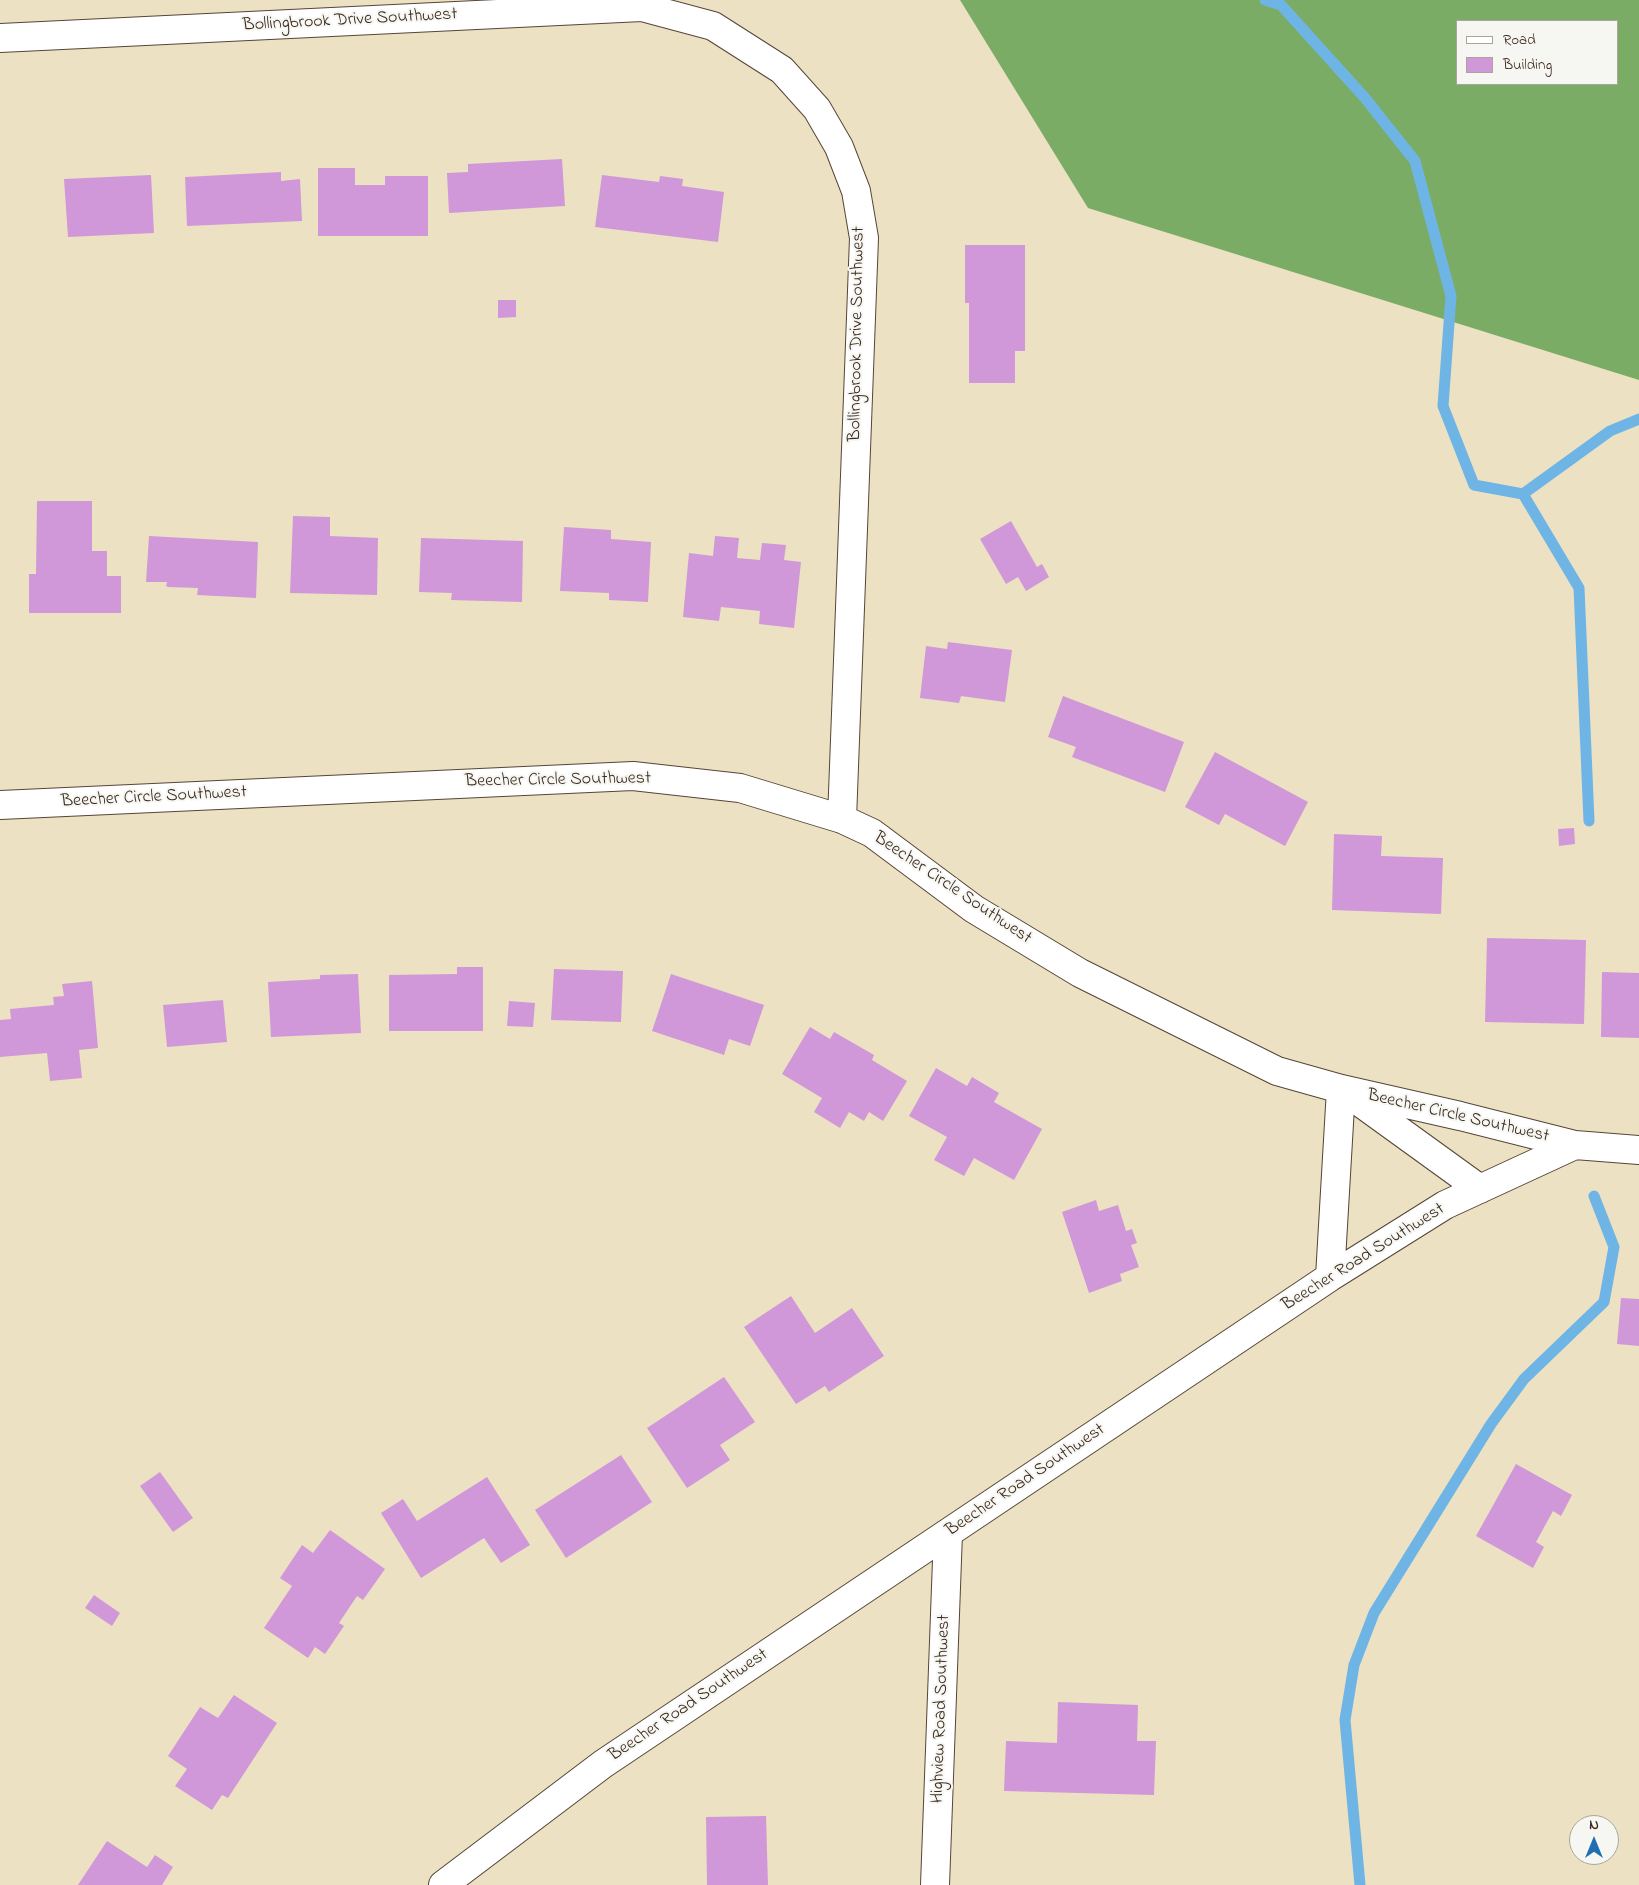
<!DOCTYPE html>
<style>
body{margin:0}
#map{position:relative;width:1639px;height:1885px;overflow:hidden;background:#ece1c3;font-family:"Indie Flower",sans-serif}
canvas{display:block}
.legend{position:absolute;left:1456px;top:20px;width:162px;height:65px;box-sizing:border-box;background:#f6f6f2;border:1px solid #aba49d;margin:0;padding:6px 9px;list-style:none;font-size:15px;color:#3b2a1e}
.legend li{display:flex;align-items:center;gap:10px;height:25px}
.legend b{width:25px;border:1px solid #aba49d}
.north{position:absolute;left:1569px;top:1815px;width:50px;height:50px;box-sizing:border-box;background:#f6f6f2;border:1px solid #aba49d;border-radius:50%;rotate:0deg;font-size:14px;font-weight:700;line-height:20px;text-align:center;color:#3b2a1e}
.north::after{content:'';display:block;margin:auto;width:18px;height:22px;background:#1f6fb2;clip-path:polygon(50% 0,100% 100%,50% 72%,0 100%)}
</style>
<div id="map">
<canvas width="1639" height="1885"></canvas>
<ul class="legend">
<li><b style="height:6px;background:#fff"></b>Road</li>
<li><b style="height:14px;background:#d098d8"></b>Building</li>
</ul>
<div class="north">N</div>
</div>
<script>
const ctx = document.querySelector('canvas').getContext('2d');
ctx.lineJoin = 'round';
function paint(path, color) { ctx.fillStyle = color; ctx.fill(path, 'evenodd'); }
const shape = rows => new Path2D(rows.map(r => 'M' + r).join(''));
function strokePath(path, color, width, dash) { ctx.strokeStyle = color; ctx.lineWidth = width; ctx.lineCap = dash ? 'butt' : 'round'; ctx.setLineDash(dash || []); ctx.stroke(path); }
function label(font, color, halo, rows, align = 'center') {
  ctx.font = font + ' "Indie Flower",sans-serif'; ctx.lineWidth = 4; ctx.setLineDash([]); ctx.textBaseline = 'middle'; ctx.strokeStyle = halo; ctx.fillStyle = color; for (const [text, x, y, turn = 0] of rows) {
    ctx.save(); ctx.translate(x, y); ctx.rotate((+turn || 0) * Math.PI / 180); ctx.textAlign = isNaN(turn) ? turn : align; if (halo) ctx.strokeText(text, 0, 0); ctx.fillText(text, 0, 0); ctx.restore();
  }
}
paint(shape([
 [960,0,1639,0,1639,380,1088,208],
 [1458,21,1618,21,1618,84,1458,84]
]), '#7aac66');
strokePath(shape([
 [1265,0,1281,5,1365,98,1415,161,1451,296,1443,406,1474,485,1523,494,1610,431,1639,419],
 [1523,494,1579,588,1589,821],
 [1360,1885,1345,1720,1354,1665,1374,1613,1491,1424,1524,1379,1604,1302,1614,1247,1594,1196]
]), '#6eb5e5', 11);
paint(shape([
 [562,159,565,206,449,213,447,173,468,172,468,164],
 [318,168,355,168,355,185,385,185,385,176,428,176,428,236,318,236],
 [281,172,281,181,300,179,302,221,187,226,185,177],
 [151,175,154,233,68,237,64,179],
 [602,175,659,182,660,176,683,179,682,186,724,192,718,242,595,227],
 [965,245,1025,245,1025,351,1015,351,1015,383,969,383,969,303,965,303],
 [498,300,516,300,516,317,498,318],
 [37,501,92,501,92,551,107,551,107,576,121,576,121,613,29,613,29,574,36,574],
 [293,516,330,517,330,536,378,538,377,595,290,593],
 [1011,521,1037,567,1042,564,1049,577,1026,591,1018,577,1006,584,980,539],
 [564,527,611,530,611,539,651,542,648,602,609,600,609,593,560,591],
 [149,536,258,542,256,598,197,595,198,588,168,587,166,586,167,582,146,582],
 [715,536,739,538,737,558,760,560,762,543,786,545,784,560,801,562,794,628,759,624,760,611,721,607,719,621,683,617,689,553,713,556],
 [421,538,523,541,522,602,451,600,452,593,419,592],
 [948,642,1012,650,1005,702,961,696,959,703,920,698,926,646,947,649],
 [1063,696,1184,742,1165,792,1072,757,1076,747,1048,737],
 [1215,752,1308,802,1285,846,1225,814,1219,825,1185,807],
 [1574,828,1575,844,1559,846,1558,829],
 [1334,834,1382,836,1381,856,1443,858,1441,914,1332,910],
 [1487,938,1586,940,1584,1024,1485,1022],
 [457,967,483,967,483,1031,389,1031,389,975,457,974],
 [554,969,623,971,621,1022,551,1020],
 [1602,972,1639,973,1639,1038,1601,1037],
 [358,974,361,1033,271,1037,268,982,320,979,320,975],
 [671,974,764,1005,750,1046,729,1039,724,1055,652,1031],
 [92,981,98,1048,79,1050,82,1078,50,1081,47,1053,0,1057,0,1020,11,1019,10,1009,54,1005,53,997,64,996,62,984],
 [223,1000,227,1042,167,1047,163,1005],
 [509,1001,535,1003,533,1027,507,1026],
 [810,1027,830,1039,834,1032,874,1055,872,1060,907,1081,883,1121,869,1112,864,1121,849,1112,840,1128,814,1112,822,1098,782,1074],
 [936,1068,967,1086,972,1077,999,1093,994,1102,1042,1129,1014,1180,974,1158,964,1176,934,1160,947,1137,909,1116],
 [1096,1200,1099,1211,1118,1205,1126,1231,1132,1229,1137,1243,1131,1245,1139,1267,1120,1274,1122,1281,1089,1293,1062,1212],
 [791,1296,815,1333,852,1308,884,1356,829,1392,825,1386,796,1404,744,1327],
 [1621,1298,1639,1299,1639,1346,1617,1344],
 [724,1377,755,1422,720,1445,730,1460,687,1488,647,1428],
 [621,1455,652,1502,566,1558,535,1510],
 [1516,1464,1572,1495,1561,1516,1553,1511,1536,1542,1544,1547,1533,1568,1476,1536],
 [160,1472,193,1518,173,1532,140,1486],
 [487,1477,530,1545,501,1563,484,1538,421,1578,381,1513,403,1499,417,1521],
 [330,1530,385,1569,363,1600,357,1596,339,1623,344,1626,325,1654,315,1647,308,1658,264,1628,292,1586,280,1578,302,1545,313,1553],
 [94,1595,120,1613,112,1626,85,1608],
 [234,1695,277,1723,228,1798,222,1795,212,1810,175,1786,187,1769,168,1756,200,1707,218,1718],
 [1058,1702,1138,1705,1137,1741,1156,1741,1154,1795,1004,1791,1006,1741,1057,1743],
 [766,1816,768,1885,707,1885,706,1817],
 [107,1841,147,1867,155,1855,173,1867,162,1885,78,1885]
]), '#d098d8');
const minor = shape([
 [0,38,642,7,713,26,782,70,817,109,839,147,856,191,864,238,842,819],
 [0,805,633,776,740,788,842,819,872,833,974,909,1080,973,1277,1071,1341,1089,1460,1116,1575,1145],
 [1350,1095,1480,1189],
 [1330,1277,1341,1089],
 [443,1885,603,1764,1330,1277,1445,1205,1575,1145,1639,1150],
 [935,1885,948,1533]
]);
strokePath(minor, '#564537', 30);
strokePath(minor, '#fff', 28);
label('18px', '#3b2a1e', '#f6f6f2', [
 ["Bollingbrook Drive Southwest",350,21,-3],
 ["Bollingbrook Drive Southwest",858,334,-89],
 ["Beecher Circle Southwest",558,781,-1],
 ["Beecher Circle Southwest",154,798,-3],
 ["Beecher Circle Southwest",952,889,34],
 ["Beecher Circle Southwest",1458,1117,13],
 ["Beecher Road Southwest",1364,1258,-32],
 ["Beecher Road Southwest",1026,1481,-34],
 ["Beecher Road Southwest",689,1706,-34],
 ["Highview Road Southwest",942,1709,-88]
]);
</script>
